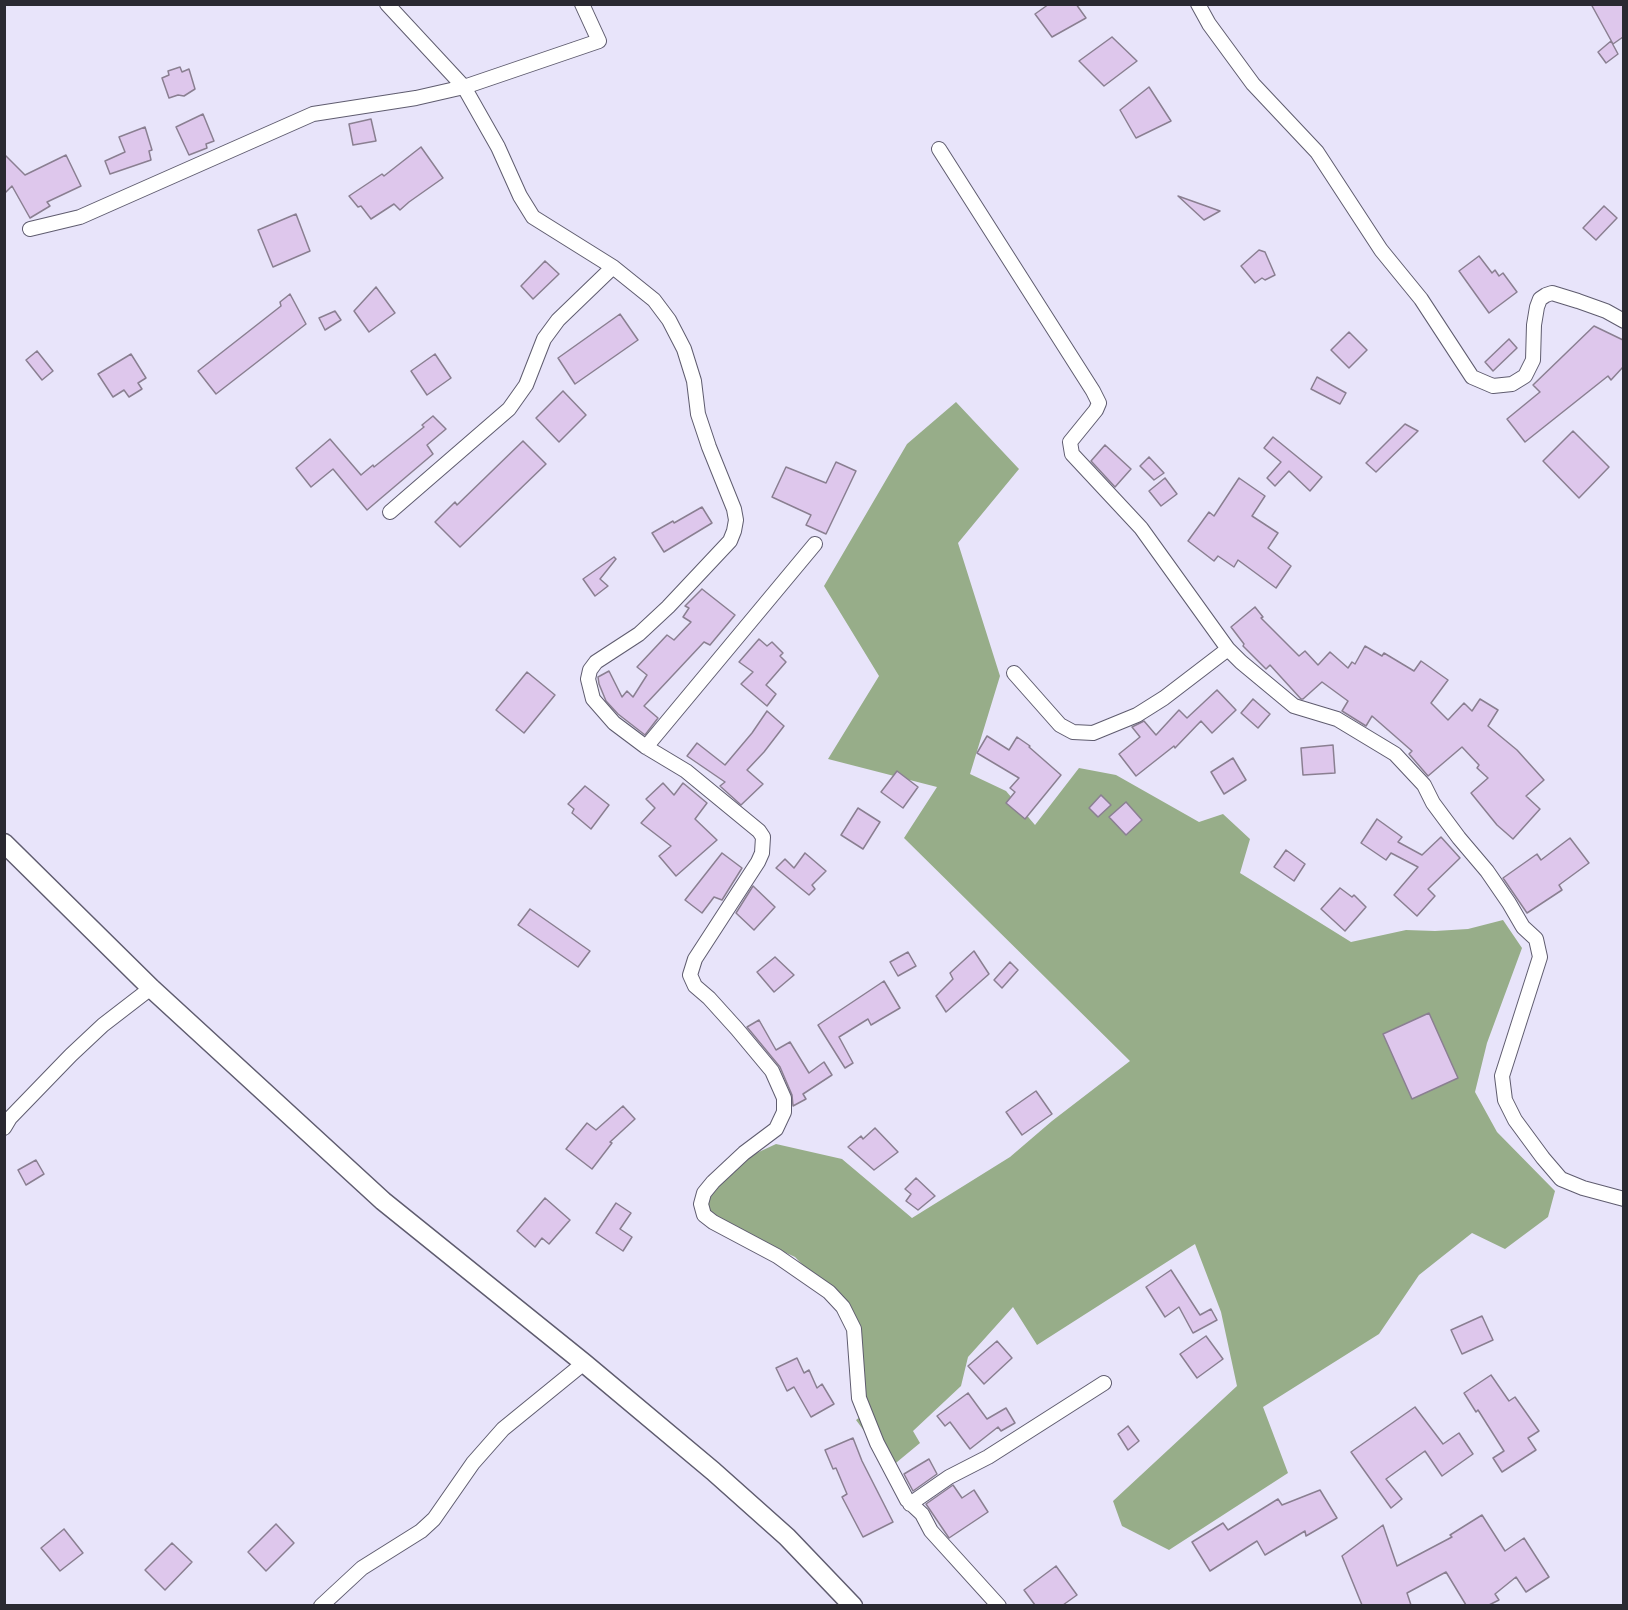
<!DOCTYPE html>
<style>
body{margin:0}
#map{position:relative;width:1628px;height:1610px;overflow:hidden;background:#e8e4fa;font-family:"Exo 2",sans-serif}
canvas{display:block}
.frame{position:absolute;inset:0;border:6px solid #2a2931;pointer-events:none}
</style>
<div id="map">
<canvas width="1628" height="1610"></canvas>
<div class="frame"></div>
</div>
<script>
const ctx = document.querySelector('canvas').getContext('2d');
ctx.lineJoin = 'round';
function paint(path, color) { ctx.fillStyle = color; ctx.fill(path, 'evenodd'); }
const shape = rows => new Path2D(rows.map(r => 'M' + r).join(''));
function strokePath(path, color, width, dash) { ctx.strokeStyle = color; ctx.lineWidth = width; ctx.lineCap = dash ? 'butt' : 'round'; ctx.setLineDash(dash || []); ctx.stroke(path); }
paint(shape([
 [956,402,1019,469,958,543,1000,676,970,774,1006,791,1035,825,1079,768,1116,775,1199,822,1223,814,1250,839,1240,873,1351,942,1406,930,1435,931,1468,929,1503,920,1522,948,1487,1043,1475,1092,1497,1132,1555,1191,1548,1217,1505,1249,1472,1233,1419,1275,1379,1334,1263,1407,1288,1473,1169,1550,1122,1526,1113,1501,1237,1386,1221,1312,1195,1244,1037,1345,1013,1307,968,1357,961,1386,913,1431,920,1443,891,1467,856,1420,866,1413,856,1351,829,1292,795,1257,704,1215,713,1182,733,1164,776,1144,842,1159,912,1218,1010,1157,1052,1121,1130,1061,904,838,937,787,828,759,879,676,824,586,907,444]
]), '#97ad89');
const building = shape([
 [1049,4,1076,4,1086,18,1052,37,1035,14,1049,4],
 [1591,4,1623,4,1623,37,1613,44,1591,4],
 [1112,37,1137,61,1104,86,1079,61,1112,37],
 [1611,41,1618,54,1606,63,1598,52,1611,41],
 [180,67,182,72,189,69,195,89,184,96,178,95,169,98,162,78,169,75,168,71,180,67],
 [1149,87,1171,121,1136,138,1120,110,1149,87],
 [203,114,214,141,206,144,207,148,189,155,176,127,203,114],
 [371,119,376,141,353,145,349,124,371,119],
 [145,127,152,150,149,151,151,160,110,174,105,161,125,152,119,137,145,127],
 [421,147,443,178,409,202,400,210,394,204,371,219,361,206,358,207,349,196,382,174,384,176,421,147],
 [4,154,25,175,66,155,81,186,47,202,50,206,30,218,12,186,4,194,4,154],
 [1178,196,1220,211,1204,220,1178,196],
 [1604,206,1617,218,1596,240,1583,228,1604,206],
 [296,214,310,251,273,267,258,230,296,214],
 [1259,250,1265,252,1275,275,1265,280,1262,278,1255,283,1241,266,1259,250],
 [1479,256,1492,273,1495,270,1499,276,1503,273,1517,292,1489,313,1459,271,1479,256],
 [545,261,559,274,533,299,521,286,545,261],
 [376,287,395,313,369,332,354,311,376,287],
 [290,294,306,324,216,394,198,371,281,306,280,302,290,294],
 [335,311,341,320,325,330,319,318,335,311],
 [620,314,638,340,575,384,558,358,620,314],
 [1594,326,1623,340,1623,367,1611,380,1608,376,1525,442,1507,419,1540,392,1533,385,1594,326],
 [1349,332,1367,350,1349,368,1331,350,1349,332],
 [1509,339,1517,348,1493,371,1485,362,1509,339],
 [37,351,53,371,42,380,26,360,37,351],
 [131,354,146,378,138,383,142,389,129,397,124,390,113,397,98,374,131,354],
 [435,354,451,378,427,395,411,371,435,354],
 [1317,377,1346,393,1340,404,1311,389,1317,377],
 [563,391,586,415,559,442,536,418,563,391],
 [433,416,446,429,427,445,433,454,367,510,333,469,311,487,296,468,330,439,361,475,373,465,374,467,424,427,422,425,433,416],
 [1405,424,1418,431,1376,472,1366,463,1405,424],
 [1573,431,1609,467,1579,498,1543,461,1573,431],
 [1273,437,1322,477,1310,491,1289,471,1275,486,1267,478,1281,462,1264,448,1273,437],
 [523,441,546,464,460,547,435,522,455,502,457,505,523,441],
 [1105,445,1131,469,1115,487,1091,461,1105,445],
 [1149,457,1164,473,1154,480,1140,466,1149,457],
 [836,462,856,471,826,534,806,525,811,515,772,497,786,467,826,483,836,462],
 [1165,478,1177,494,1161,506,1149,491,1165,478],
 [1239,478,1265,496,1252,516,1278,533,1268,548,1291,566,1276,588,1238,560,1234,567,1218,556,1214,561,1188,541,1209,512,1214,516,1239,478],
 [702,507,712,523,664,552,652,533,673,521,674,523,702,507],
 [614,557,616,559,600,579,608,586,595,596,583,579,614,557],
 [702,589,735,615,710,645,704,642,644,706,658,718,645,735,618,714,606,701,599,684,598,677,609,671,622,697,627,691,633,697,647,675,637,667,667,635,674,640,691,622,683,617,689,608,685,606,702,589],
 [1255,607,1263,617,1261,618,1299,656,1305,651,1318,665,1330,652,1348,668,1352,662,1355,664,1365,646,1382,656,1384,653,1414,671,1421,661,1448,680,1431,703,1448,720,1464,703,1472,711,1480,699,1498,710,1488,726,1517,750,1544,780,1526,796,1540,809,1513,839,1497,825,1471,793,1488,778,1477,768,1479,765,1462,747,1428,776,1409,754,1412,751,1372,716,1366,726,1342,711,1348,701,1322,682,1303,699,1301,699,1270,665,1266,669,1243,646,1244,644,1231,627,1255,607],
 [759,639,767,646,772,642,783,653,780,656,786,662,766,685,776,694,767,706,741,684,753,672,739,662,759,639],
 [527,672,555,695,524,733,496,710,527,672],
 [1217,690,1236,710,1212,733,1201,721,1175,748,1174,746,1136,776,1119,754,1140,737,1132,727,1144,721,1156,735,1179,710,1187,718,1217,690],
 [1253,699,1270,714,1258,728,1241,713,1253,699],
 [767,711,784,726,764,752,747,770,763,784,741,805,720,786,725,782,687,756,697,743,725,765,752,733,767,711],
 [987,736,1009,750,1017,737,1030,746,1029,747,1061,775,1025,819,1006,803,1015,792,1010,788,1019,778,977,753,987,736],
 [1333,745,1335,773,1303,775,1301,748,1333,745],
 [1233,758,1246,780,1224,794,1211,772,1233,758],
 [897,771,918,787,903,808,881,792,897,771],
 [663,783,674,795,683,783,707,803,695,819,717,840,676,876,659,856,671,846,641,823,655,808,646,799,663,783],
 [585,786,609,805,591,829,572,813,574,809,568,804,585,786],
 [1101,795,1111,805,1098,817,1089,808,1101,795],
 [1126,802,1142,820,1126,835,1109,817,1126,802],
 [858,808,880,822,863,849,841,835,858,808],
 [1377,819,1402,837,1398,842,1422,855,1441,837,1460,858,1428,889,1435,896,1417,916,1394,895,1418,867,1391,853,1386,860,1361,843,1377,819],
 [1570,838,1589,863,1559,885,1562,890,1527,913,1503,878,1537,854,1541,860,1570,838],
 [1286,850,1305,864,1294,881,1274,867,1286,850],
 [722,853,742,868,722,900,714,897,702,913,685,900,722,853],
 [805,853,826,871,812,885,815,889,809,895,776,868,785,859,794,868,805,853],
 [753,886,775,907,754,930,736,913,753,886],
 [1340,888,1352,897,1354,895,1366,907,1345,931,1321,909,1340,888],
 [530,909,590,951,578,967,518,925,530,909],
 [974,951,989,974,946,1012,936,996,953,979,950,973,974,951],
 [908,952,916,966,898,976,890,962,908,952],
 [775,957,794,975,774,992,757,972,775,957],
 [1010,962,1018,970,1002,988,994,980,1010,962],
 [884,981,900,1008,871,1025,868,1019,839,1037,853,1063,845,1068,818,1025,884,981],
 [1429,1013,1458,1078,1412,1099,1383,1034,1429,1013],
 [759,1020,776,1050,790,1042,809,1073,824,1062,832,1075,803,1094,806,1099,793,1106,792,1095,780,1067,747,1027,759,1020],
 [1036,1091,1052,1114,1022,1135,1006,1112,1036,1091],
 [623,1106,635,1119,610,1142,612,1143,592,1169,566,1149,587,1123,596,1130,623,1106],
 [875,1128,898,1152,874,1170,848,1147,861,1136,863,1139,875,1128],
 [36,1160,44,1174,26,1185,18,1170,36,1160],
 [916,1178,935,1196,918,1210,906,1201,911,1194,905,1189,916,1178],
 [545,1198,570,1220,549,1244,542,1238,535,1247,517,1231,545,1198],
 [616,1203,631,1213,620,1229,632,1237,623,1251,596,1233,616,1203],
 [1171,1270,1200,1315,1211,1309,1217,1320,1193,1333,1179,1307,1165,1317,1146,1287,1171,1270],
 [1482,1316,1493,1340,1462,1354,1451,1330,1482,1316],
 [1206,1336,1223,1359,1197,1378,1180,1354,1206,1336],
 [997,1341,1012,1358,984,1384,968,1366,997,1341],
 [797,1358,804,1373,809,1370,817,1388,822,1384,834,1404,811,1417,794,1387,787,1391,776,1368,797,1358],
 [1491,1375,1509,1401,1515,1397,1539,1431,1528,1438,1536,1450,1502,1472,1493,1458,1504,1451,1478,1410,1476,1412,1464,1393,1491,1375],
 [968,1393,987,1419,1006,1408,1015,1423,1001,1431,998,1427,970,1449,950,1422,945,1426,937,1416,968,1393],
 [1415,1407,1443,1444,1459,1433,1473,1454,1442,1476,1425,1451,1386,1479,1402,1499,1391,1508,1351,1452,1415,1407],
 [1128,1426,1139,1441,1128,1450,1118,1434,1128,1426],
 [853,1438,862,1461,893,1522,863,1537,842,1497,847,1494,836,1468,833,1469,825,1450,853,1438],
 [929,1459,937,1474,913,1491,904,1474,929,1459],
 [953,1485,962,1498,974,1490,988,1512,949,1538,926,1504,953,1485],
 [1320,1490,1337,1518,1306,1536,1305,1531,1265,1555,1257,1541,1210,1571,1192,1542,1223,1523,1228,1530,1278,1499,1282,1505,1320,1490],
 [1482,1515,1505,1551,1524,1538,1549,1577,1526,1592,1516,1577,1495,1594,1499,1600,1489,1605,1466,1605,1446,1572,1407,1593,1411,1605,1362,1605,1342,1556,1383,1525,1397,1566,1452,1537,1450,1535,1482,1515],
 [276,1524,294,1543,266,1571,248,1552,276,1524],
 [64,1529,83,1553,60,1571,41,1548,64,1529],
 [172,1543,192,1562,165,1590,145,1570,172,1543],
 [1056,1566,1077,1595,1063,1605,1035,1605,1024,1590,1056,1566]
]);
paint(building, '#dec7ec');
strokePath(building, '#8a7f91', 1.5);
const minor = shape([
 [387,4,464,87,599,41,582,4],
 [1198,4,1209,24,1253,84,1317,152,1381,250,1421,299,1472,377,1493,386,1512,384,1525,376,1533,360,1534,325,1537,307,1540,299,1546,295,1552,293,1578,301,1606,311,1624,321],
 [939,149,1093,391,1099,403,1096,410,1070,442,1072,454,1141,528,1228,649],
 [30,229,80,217,313,114,416,98,464,87,498,147,520,196,533,217,613,267,654,300,669,320,684,349,694,381,698,414,709,447,734,509,736,520,734,531,730,541,668,607,639,634,596,662,590,670,588,679,593,699,614,723,646,747,686,771,759,831,763,837,762,853,758,862,695,959,690,975,695,986,709,998,737,1029,772,1071,784,1098,784,1112,776,1129,744,1153,713,1182,704,1193,701,1204,704,1215,713,1222,777,1256,829,1292,843,1307,854,1329,859,1398,877,1443,907,1500,922,1514,931,1531,999,1606],
 [390,512,509,409,526,385,544,339,558,320,613,267],
 [1014,673,1060,725,1073,732,1093,733,1137,715,1164,698,1228,649,1241,662,1294,706,1337,719,1395,754,1424,785,1433,803,1459,838,1487,871,1509,903,1523,927,1536,939,1540,957,1502,1076,1505,1100,1515,1120,1543,1158,1561,1179,1583,1188,1624,1199],
 [646,747,815,544],
 [4,1128,10,1118,71,1055,103,1025,151,988],
 [910,1504,949,1477,988,1457,1104,1383],
 [321,1606,362,1568,421,1531,434,1519,473,1463,503,1429,584,1363]
]);
const tertiary = shape([
 [4,843,151,988,383,1201,584,1363,713,1471,787,1537,853,1606]
]);
strokePath(minor, '#5f5c6f', 16);
strokePath(tertiary, '#5f5c6f', 21);
strokePath(minor, '#fff', 14);
strokePath(tertiary, '#fff', 18);
</script>
